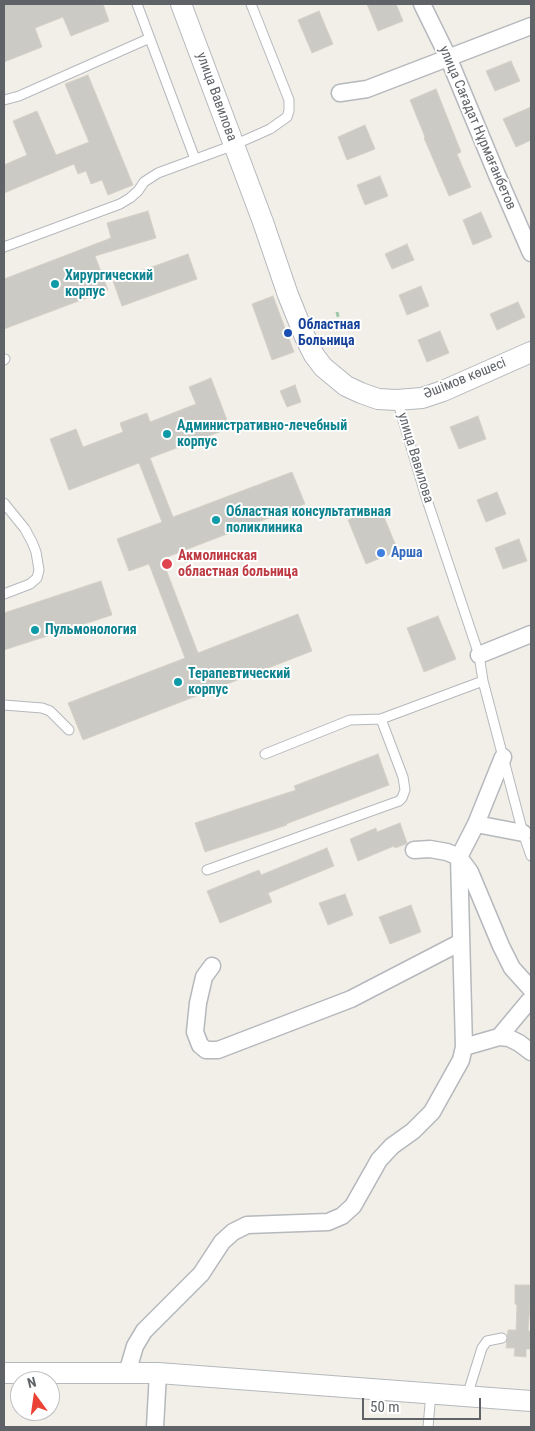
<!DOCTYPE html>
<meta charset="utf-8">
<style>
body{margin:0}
#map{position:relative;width:535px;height:1431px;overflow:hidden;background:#f1efe8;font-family:"Roboto Condensed",sans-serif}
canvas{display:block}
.frame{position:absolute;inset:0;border:5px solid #5f6368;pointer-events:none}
.north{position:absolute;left:10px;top:1371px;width:50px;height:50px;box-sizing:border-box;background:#fff;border:1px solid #bfc1c3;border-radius:50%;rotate:346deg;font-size:14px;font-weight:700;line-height:20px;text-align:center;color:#5f6368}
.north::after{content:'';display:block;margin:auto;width:18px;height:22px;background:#ea4335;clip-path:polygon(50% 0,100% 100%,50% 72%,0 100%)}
.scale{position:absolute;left:362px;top:1398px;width:119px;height:22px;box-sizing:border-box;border:2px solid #5f6368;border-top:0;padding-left:6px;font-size:15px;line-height:18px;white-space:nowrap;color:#5f6368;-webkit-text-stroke:4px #fff;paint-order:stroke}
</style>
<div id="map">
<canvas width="535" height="1431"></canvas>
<div class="frame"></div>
<div class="north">N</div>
<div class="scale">50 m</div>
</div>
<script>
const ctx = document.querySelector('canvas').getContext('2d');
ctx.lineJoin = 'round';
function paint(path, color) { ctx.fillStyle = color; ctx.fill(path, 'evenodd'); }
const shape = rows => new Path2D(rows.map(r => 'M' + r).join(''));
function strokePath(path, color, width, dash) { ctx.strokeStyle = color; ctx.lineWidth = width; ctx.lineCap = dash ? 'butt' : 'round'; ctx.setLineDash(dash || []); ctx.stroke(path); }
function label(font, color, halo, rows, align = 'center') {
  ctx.font = font + ' "Roboto Condensed",sans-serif'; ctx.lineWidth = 4; ctx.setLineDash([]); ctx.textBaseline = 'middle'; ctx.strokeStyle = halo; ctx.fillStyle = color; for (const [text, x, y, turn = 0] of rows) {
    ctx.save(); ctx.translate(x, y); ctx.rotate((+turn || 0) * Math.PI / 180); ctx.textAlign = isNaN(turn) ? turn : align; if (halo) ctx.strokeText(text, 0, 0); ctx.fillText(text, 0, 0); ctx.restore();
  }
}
const building = shape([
 [4,4,103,4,109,21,71,36,63,17,35,28,42,47,4,62,4,4],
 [367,4,396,4,403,21,378,31,367,4],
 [319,11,333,44,312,53,298,20,319,11],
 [511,61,520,81,495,91,486,71,511,61],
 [88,75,133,185,108,195,102,180,91,184,86,171,78,174,74,164,4,193,4,165,27,155,13,121,37,111,56,155,89,142,65,84,88,75],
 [436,89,461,152,457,154,471,187,449,196,424,138,425,137,410,100,436,89],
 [531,107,531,140,516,147,503,119,531,107],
 [365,125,375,149,347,160,338,137,365,125],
 [380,176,388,196,365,205,357,185,380,176],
 [148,211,156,238,95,256,108,290,4,329,4,279,111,238,107,223,148,211],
 [481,212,492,237,473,245,463,220,481,212],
 [407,244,414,260,392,269,385,254,407,244],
 [188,254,197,279,122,306,113,281,188,254],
 [421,286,429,306,407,315,399,295,421,286],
 [273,296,294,352,272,360,252,304,273,296],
 [518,302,525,317,497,330,490,314,518,302],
 [440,331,449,353,427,362,418,340,440,331],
 [211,378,230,428,150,458,173,517,292,472,305,504,162,559,198,653,298,614,312,651,83,740,68,703,185,658,149,564,129,571,117,539,162,522,139,463,69,490,50,439,76,429,83,447,123,432,120,423,147,413,150,422,196,404,189,387,211,378],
 [295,385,301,402,287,407,280,391,295,385],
 [478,416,486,439,459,449,450,427,478,416],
 [497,492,506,514,486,522,477,500,497,492],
 [380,507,398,551,366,564,348,520,380,507],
 [519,539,527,561,503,569,495,548,519,539],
 [101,581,112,615,4,650,4,613,101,581],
 [438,616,456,659,424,672,407,628,438,616],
 [378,754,389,785,286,824,287,825,205,852,195,823,296,790,294,786,378,754],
 [400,823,407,843,406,844,395,848,394,846,358,861,350,839,376,828,377,832,400,823],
 [327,848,334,866,268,893,272,902,220,923,207,891,259,870,261,875,327,848],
 [345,894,353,915,328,925,319,903,345,894],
 [411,905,421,932,390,944,379,917,411,905],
 [515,1285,531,1285,531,1305,530,1305,528,1331,531,1331,531,1349,526,1349,526,1357,514,1356,515,1348,506,1348,508,1330,516,1330,517,1305,515,1304,515,1285]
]);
paint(building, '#cccac5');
strokePath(building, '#d6d1c6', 1);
const service = shape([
 [137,4,195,159],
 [4,100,19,96,150,38],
 [4,247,120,204,130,198,138,191,144,182,158,173,234,145,270,129,287,117,289,111,289,100,251,4],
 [4,360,5,359],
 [397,400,426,497,479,655,483,681,523,833,531,856],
 [4,503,25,529,32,542,36,552,39,570,37,578,30,584,4,594],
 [4,705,42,708,50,711,69,730],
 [265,754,350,720,381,719,483,681],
 [207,870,399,801,402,798,405,790,403,777,381,719],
 [467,1396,482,1348,487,1341,502,1338],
 [428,1427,431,1393]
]);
const minor = shape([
 [422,4,448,57,497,175,531,253],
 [340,93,367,89,531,26],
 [479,655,531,634],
 [476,824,523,833],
 [414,850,430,849,447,852,459,857,470,872,501,946,512,968,530,988],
 [212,966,204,977,198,1003,195,1032,200,1045,206,1050,218,1050,351,999,461,942],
 [499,1037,529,1001],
 [464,1047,499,1037,509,1038,519,1043,531,1052],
 [127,1373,135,1346,144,1331,201,1274,222,1242,233,1232,247,1225,328,1222,342,1216,353,1206,379,1160,392,1146,413,1131,432,1112,461,1060,464,1047,459,857,476,824,503,757],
 [155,1427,158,1373]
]);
const tertiary = shape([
 [181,4,263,222,288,295,305,337,314,355,323,367,346,386,361,393,378,399,397,400,422,398,443,391,531,352],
 [4,1373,158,1373,531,1401]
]);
strokePath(service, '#b5b8bc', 11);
strokePath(minor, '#b5b8bc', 19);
strokePath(tertiary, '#b5b8bc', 22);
strokePath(shape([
 [337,312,339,320]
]), '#9cc7a9', 3, [5, 2.5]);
strokePath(service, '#fff', 9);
strokePath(minor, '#fff', 16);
strokePath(tertiary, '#fff', 20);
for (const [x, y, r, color] of [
 [55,284,5,"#0f9aa8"],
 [288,333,5,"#1a4fb4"],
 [167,434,5,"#0f9aa8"],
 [216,520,5,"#0f9aa8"],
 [381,553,5,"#3f7fe0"],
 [167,564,6,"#e0444e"],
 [35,630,5,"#0f9aa8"],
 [178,682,5,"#0f9aa8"]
]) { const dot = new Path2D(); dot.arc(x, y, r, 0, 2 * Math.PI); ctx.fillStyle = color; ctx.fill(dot); strokePath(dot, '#fff', 2); }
label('14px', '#5f6368', '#fff', [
 ["улица Вавилова",216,97,70],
 ["улица Сағадат Нұрмағанбетов",477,128,67],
 ["Әшімов көшесі",465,379,-22],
 ["улица Вавилова",415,458,73]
]);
label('bold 14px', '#0d838f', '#fff', [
 ["Хирургический",65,276],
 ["корпус",65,292],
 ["Административно-лечебный",177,426],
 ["корпус",177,442],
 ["Областная консультативная",226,512],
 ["поликлиника",226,528],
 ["Пульмонология",45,630],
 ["Терапевтический",188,674],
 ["корпус",188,690]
], 'left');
label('bold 14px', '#164399', '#fff', [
 ["Областная",298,325],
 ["Больница",298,341]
], 'left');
label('bold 14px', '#366cbe', '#fff', [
 ["Арша",391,553]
], 'left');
label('bold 14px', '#be3a42', '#fff', [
 ["Акмолинская",178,556],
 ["областная больница",178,572]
], 'left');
</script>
